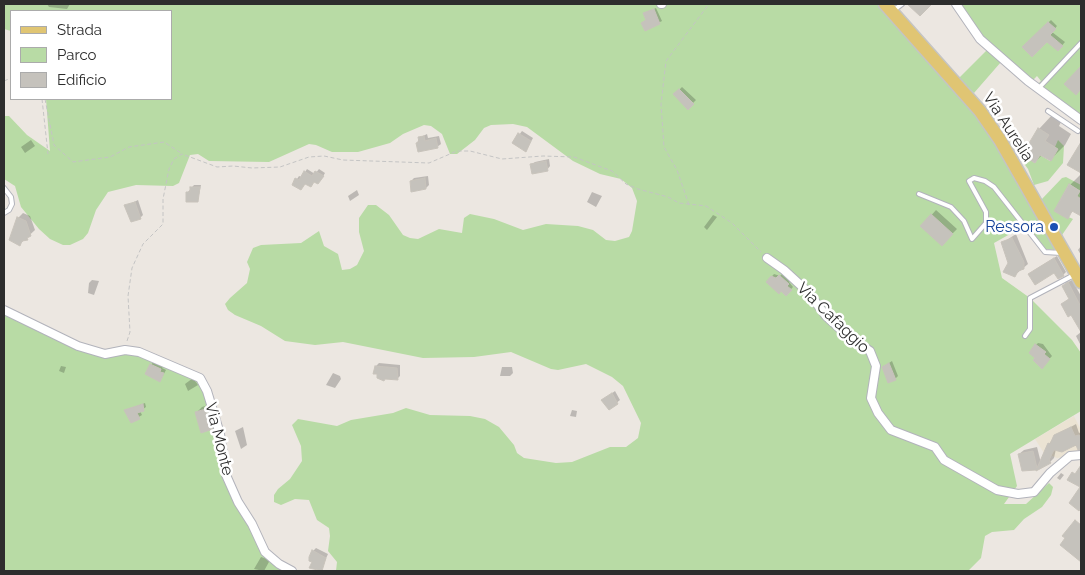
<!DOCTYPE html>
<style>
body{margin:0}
#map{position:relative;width:1085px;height:575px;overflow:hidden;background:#ece7e1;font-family:Raleway,sans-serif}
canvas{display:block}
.frame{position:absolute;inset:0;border:5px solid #2d2d2d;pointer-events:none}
.legend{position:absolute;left:10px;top:10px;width:162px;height:90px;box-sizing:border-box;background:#fff;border:1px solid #ababab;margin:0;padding:6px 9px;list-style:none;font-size:15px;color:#2d2d2d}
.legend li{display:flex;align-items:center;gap:10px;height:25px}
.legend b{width:25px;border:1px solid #ababab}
</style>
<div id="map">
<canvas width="1085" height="575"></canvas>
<div class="frame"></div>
<ul class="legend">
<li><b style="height:6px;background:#e0c573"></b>Strada</li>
<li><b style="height:14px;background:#b8dba5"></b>Parco</li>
<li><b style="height:14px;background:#c5c2bc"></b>Edificio</li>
</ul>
</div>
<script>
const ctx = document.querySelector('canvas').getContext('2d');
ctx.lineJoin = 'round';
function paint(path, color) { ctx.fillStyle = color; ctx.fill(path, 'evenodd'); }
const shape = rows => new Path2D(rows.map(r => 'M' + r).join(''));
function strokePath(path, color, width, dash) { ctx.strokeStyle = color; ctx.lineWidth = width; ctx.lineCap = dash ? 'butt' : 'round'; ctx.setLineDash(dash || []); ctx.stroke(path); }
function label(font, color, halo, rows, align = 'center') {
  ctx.font = font + ' Raleway,sans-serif'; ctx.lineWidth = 5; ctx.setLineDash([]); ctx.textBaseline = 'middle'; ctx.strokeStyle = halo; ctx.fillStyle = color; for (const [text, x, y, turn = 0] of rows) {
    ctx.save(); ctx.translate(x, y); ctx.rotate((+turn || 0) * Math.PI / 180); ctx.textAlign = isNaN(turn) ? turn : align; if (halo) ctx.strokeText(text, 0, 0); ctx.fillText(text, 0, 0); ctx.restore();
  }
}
paint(shape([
 [1074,416,1081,430,1081,455,1057,458,1044,453,1035,439]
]), '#ebe3d3');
paint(shape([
 [4,4,879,4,959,94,987,130,1056,250,1045,249,1029,231,1010,234,994,243,1002,278,1030,298,1072,340,1081,353,1081,411,1010,454,1017,486,1004,504,1026,504,1049,483,1053,487,1051,495,1042,507,1024,519,1014,530,992,532,985,536,981,558,968,571,336,571,337,562,328,551,330,536,329,528,317,520,309,500,295,499,281,505,274,502,274,495,278,489,290,479,302,461,301,446,292,425,298,419,337,426,351,420,393,413,406,408,430,415,470,416,485,419,499,427,514,445,517,453,524,458,556,463,572,462,610,447,626,447,638,438,641,423,623,386,612,377,586,364,558,370,551,369,511,352,474,357,423,358,343,342,315,345,285,341,261,326,235,315,228,310,225,304,230,298,247,283,250,269,247,262,253,248,261,245,301,243,319,231,324,246,338,254,342,270,350,269,357,265,364,251,359,232,359,218,368,205,376,205,389,215,403,235,410,238,418,239,439,229,462,233,464,218,470,214,494,219,523,230,546,224,578,226,593,230,606,240,615,241,629,237,632,231,637,201,632,188,621,179,600,174,573,161,527,127,513,124,491,125,484,128,475,140,457,154,450,154,442,134,431,126,424,125,403,134,390,143,358,152,332,152,316,145,309,144,269,162,209,161,198,154,190,155,179,183,173,186,136,185,108,192,96,210,88,233,83,239,70,245,63,245,50,239,39,229,21,207,15,186,4,179,4,116,9,116,27,135,50,151,46,99,171,99,171,11,11,11,11,31,4,29],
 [959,4,1081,4,1081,117,1037,85,1041,81,1037,76,1032,81,1005,56,981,37],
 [987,50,1001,62,974,93,959,78],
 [1058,140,1064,146,1063,163,1048,181,1034,185,1028,169,1020,158,1022,155,1035,163,1040,155,1050,161,1057,149,1055,147],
 [1066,177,1081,185,1081,199,1076,197,1080,191,1069,184,1055,211,1073,219,1062,235,1041,200,1062,178],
 [4,310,105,355,139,353,199,378,217,434,224,476,260,545,291,571,4,571]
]), '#b8dba5');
paint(shape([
 [47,4,70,4,67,9,49,7],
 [656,8,662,21,646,29,648,20,645,13],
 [1051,20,1057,26,1052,32,1065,42,1058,50,1046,40,1023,47],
 [682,87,696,100,688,108,675,94],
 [1053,114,1062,120,1059,126,1071,134,1065,145,1050,160,1042,155,1035,162,1039,129],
 [522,131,533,138,526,151,513,143],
 [427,134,428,138,439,136,441,144,437,147,417,143,419,138],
 [31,140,35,146,25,153,21,147],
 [549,159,550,166,547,170,531,165,535,162],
 [307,169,315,174,319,169,325,173,321,180,306,183,301,188,294,185,297,179,299,176,302,177],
 [1081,174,1081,214,1074,210,1067,217,1070,185],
 [428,176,429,185,426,188,411,181,414,178],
 [194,185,201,185,198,200,187,193],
 [357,190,359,195,350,201,348,196],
 [592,192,602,196,596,207,587,202],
 [138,200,143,215,140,218,126,206],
 [936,210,957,229,942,244,922,226],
 [23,213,30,216,35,230,20,244,18,218],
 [713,215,717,217,707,230,704,227],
 [1016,234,1028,264,1015,275,1002,243],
 [1081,246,1081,255,1078,250],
 [1057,256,1066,272,1063,275,1054,271,1033,271],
 [783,273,791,280,789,282,793,287,786,294,767,282,774,274,780,276],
 [92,280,99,281,94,295,88,293,89,283],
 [1072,280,1081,296,1081,330,1072,314,1062,304,1070,298,1066,283],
 [1081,332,1081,346,1076,336],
 [1038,343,1043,344,1052,356,1042,367,1031,350],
 [154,361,164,366,162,368,166,370,160,381,151,365],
 [892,361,898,376,895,379,883,367],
 [379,363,400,365,400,376,397,379,385,377,376,366],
 [61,366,66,367,64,373,59,371],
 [502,367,512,367,513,373,510,376,500,376],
 [333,373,340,376,341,379,335,388,326,385],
 [193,378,198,385,188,391,185,384],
 [615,391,620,400,609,409,603,400],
 [145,403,146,407,140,411,142,415,132,421,126,410],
 [211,404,217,423,212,428,197,412,202,407],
 [572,410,577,411,576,417,570,416],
 [1076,424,1079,433,1081,432,1081,445,1056,449,1054,458,1050,462,1038,468,1023,470,1019,454,1024,450,1037,447,1041,463,1049,444,1055,436],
 [243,427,247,445,241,449,235,431],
 [1061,473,1064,475,1060,480,1057,478],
 [316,548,328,554,321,570,313,561,313,551],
 [261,557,270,560,264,571,254,569]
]), '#0003');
const building = shape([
 [907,4,932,4,920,16,907,4],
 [654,9,660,24,645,31,641,23,646,20,643,13,654,9],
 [1048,22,1056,29,1050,35,1063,46,1058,51,1047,42,1032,57,1022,47,1048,22],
 [1081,66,1081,89,1076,95,1064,84,1081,66],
 [679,89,694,104,688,110,673,94,679,89],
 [1038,128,1049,135,1045,141,1058,149,1051,161,1040,155,1035,163,1022,155,1038,128],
 [518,133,531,141,526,152,512,143,518,133],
 [424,136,425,141,436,138,438,148,418,152,416,143,419,142,418,137,424,136],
 [1081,142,1081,173,1067,165,1081,142],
 [546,161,548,171,532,174,530,164,546,161],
 [304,171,312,176,315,171,324,176,318,184,314,182,311,187,305,184,301,190,292,185,295,178,299,180,304,171],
 [425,178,426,189,411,192,410,181,425,178],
 [1069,184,1080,191,1077,196,1081,199,1081,216,1072,211,1068,219,1054,211,1069,184],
 [190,187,200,187,198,202,186,202,186,192,190,192,190,187],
 [135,202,141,219,131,222,124,205,135,202],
 [931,214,953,234,942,246,920,226,931,214],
 [17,217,26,221,31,236,27,238,28,240,22,241,20,246,9,240,17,217],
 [1012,238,1024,262,1024,269,1018,271,1015,277,1003,272,1008,263,1001,242,1012,238],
 [1054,258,1064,276,1058,279,1054,273,1035,285,1028,274,1054,258],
 [779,275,789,284,787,286,792,290,786,296,781,291,779,294,766,282,771,276,776,278,779,275],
 [1068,282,1081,307,1081,332,1071,315,1068,317,1061,304,1069,299,1062,286,1068,282],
 [1035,344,1046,352,1044,354,1050,359,1042,369,1033,360,1035,358,1029,353,1035,344],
 [889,363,896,380,888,383,882,367,889,363],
 [150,364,161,369,160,372,164,373,160,382,145,374,150,364],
 [375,366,397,368,398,380,385,379,384,381,377,378,377,374,373,374,375,366],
 [612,393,618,404,609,410,601,400,612,393],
 [143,404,144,411,137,413,140,419,131,423,124,410,143,404],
 [206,409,213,429,201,433,195,412,206,409],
 [1071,427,1075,436,1079,435,1081,438,1081,449,1078,450,1076,445,1062,452,1054,450,1049,460,1051,463,1036,471,1036,470,1022,471,1018,454,1033,451,1037,468,1048,443,1050,444,1054,435,1071,427],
 [1081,465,1081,508,1079,511,1069,503,1080,487,1067,480,1072,472,1075,474,1081,465],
 [1075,520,1081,525,1081,562,1060,545,1065,538,1062,536,1075,520],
 [312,550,326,558,322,571,309,568,312,562,309,561,309,557,312,550]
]);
paint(building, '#c5c2bc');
strokePath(building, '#c8c3bb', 1);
const lane = shape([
 [894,10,902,4],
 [1038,89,1081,43],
 [1048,111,1078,131],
 [4,188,11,197,12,204,9,210,4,213],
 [919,194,951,207,964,221,972,239,986,223,986,212,969,181,974,178,985,181,994,187,1045,252,1061,253],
 [1025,336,1030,329,1030,298,1074,275]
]);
const street = shape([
 [661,4,662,4],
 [956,4,980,39,1028,81,1081,120],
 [767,258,784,270,808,292,826,316,849,337,870,351,876,366,871,398,878,413,891,430,935,447,944,460,997,490,1018,494,1034,492,1050,473,1070,456,1081,455],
 [4,310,78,346,105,354,125,350,139,352,200,378,207,391,220,434,226,475,238,502,252,524,265,552,279,564,292,571]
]);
const primary = shape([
 [885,4,980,111,1000,140,1081,282]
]);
strokePath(lane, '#b2b3bb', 6);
strokePath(street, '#b2b3bb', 10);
strokePath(primary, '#c4c4c4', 15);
strokePath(shape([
 [4,81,11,78],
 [42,99,48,154],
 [45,99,54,145,73,162,110,157,129,147,164,142,181,153],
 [689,205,677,170,664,147,661,104,666,61,709,4],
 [127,341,130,332,128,296,132,268,143,244,163,224,163,199,169,169,174,159,182,154,217,167,233,166,252,168,280,167,309,157,324,156,343,160,429,163,457,151,470,151,502,159,543,156,574,157,612,171,626,184,638,189,668,197,679,203,706,206,732,223,761,252]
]), '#c4c4c4', 1, [4, 2.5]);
strokePath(lane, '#fff', 4);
strokePath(street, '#fff', 8);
strokePath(primary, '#e0c573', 12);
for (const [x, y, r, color] of [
 [1054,227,5,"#1a4fb4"]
]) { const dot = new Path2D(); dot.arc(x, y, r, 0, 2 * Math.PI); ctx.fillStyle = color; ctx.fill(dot); strokePath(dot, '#fff', 2); }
label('16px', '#2d2d2d', '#fff', [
 ["Via Aurelia",1008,127,57],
 ["Via Cafaggio",833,318,44],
 ["Via Monte",219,439,76]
]);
label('16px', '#164399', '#fff', [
 ["Ressora",1044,227]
], 'right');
</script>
